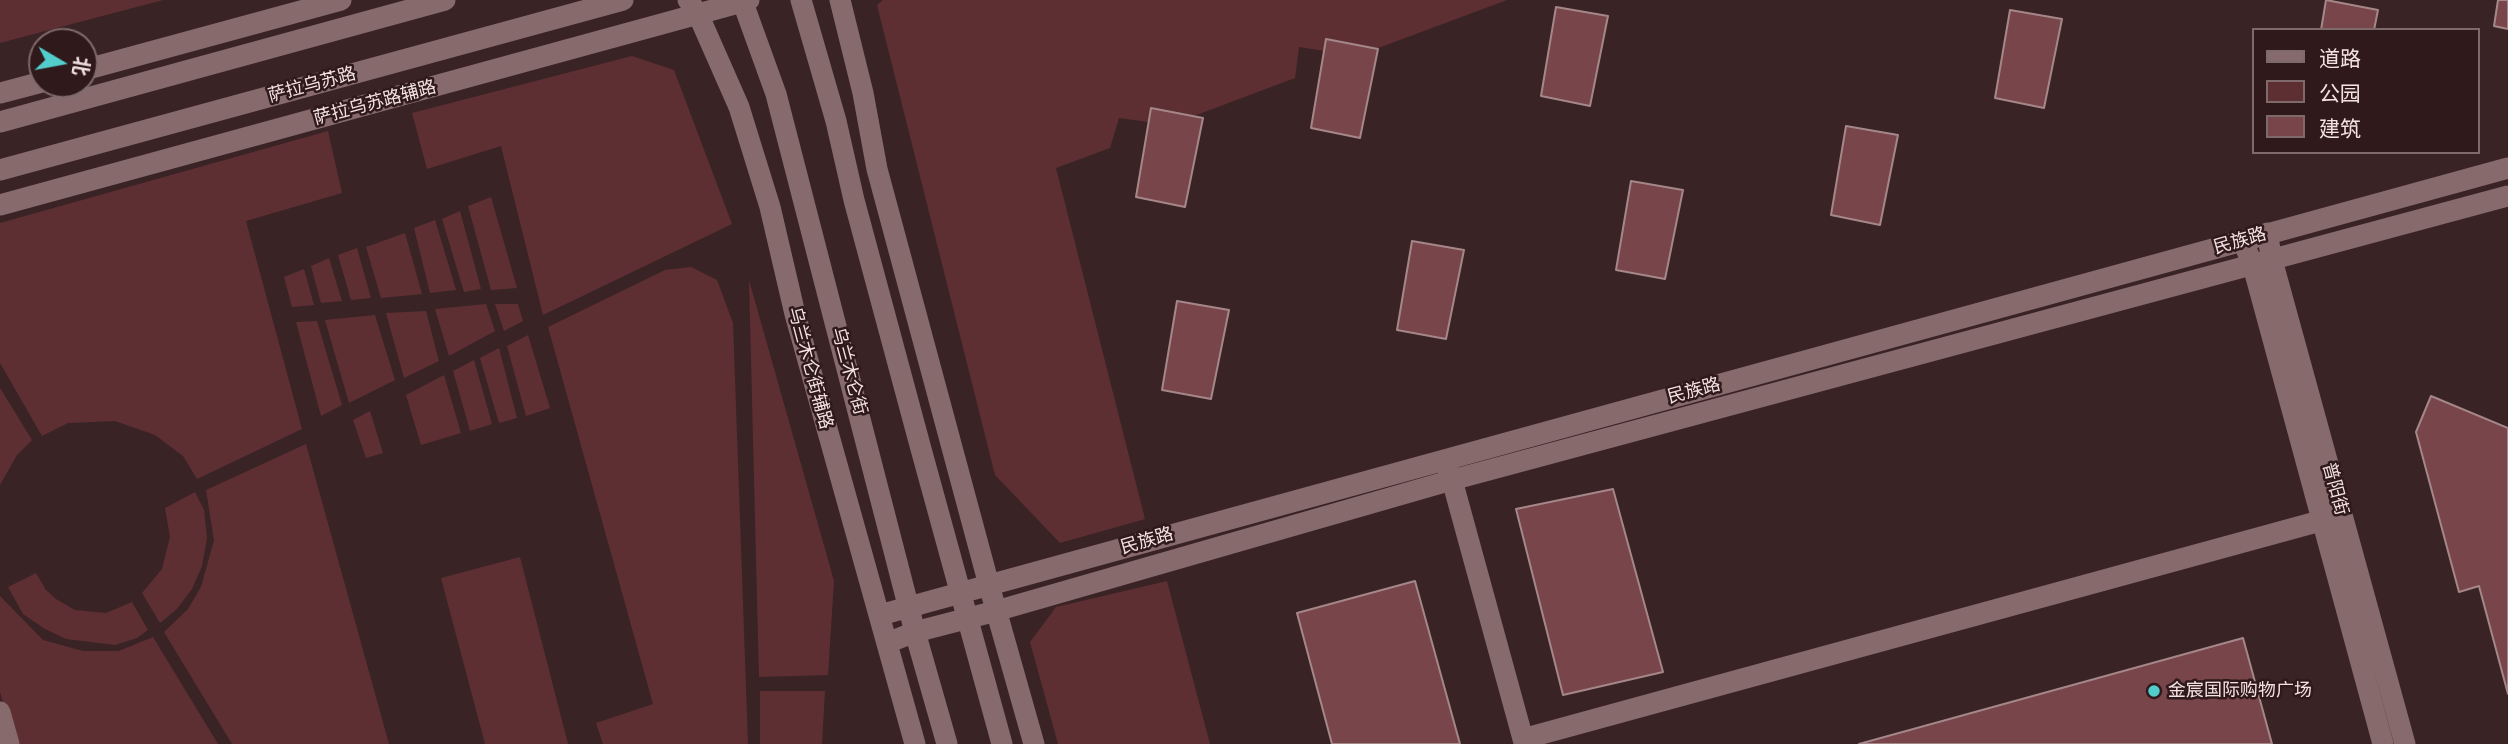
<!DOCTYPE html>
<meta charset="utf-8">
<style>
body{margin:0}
#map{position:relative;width:2508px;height:744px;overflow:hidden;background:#3a2325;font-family:"IBM Plex Serif","Noto Sans SC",serif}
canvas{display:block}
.legend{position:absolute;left:2252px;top:28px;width:228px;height:126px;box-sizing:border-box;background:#30191b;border:2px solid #7e696b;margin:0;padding:9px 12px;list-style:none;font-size:21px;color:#f3e2e3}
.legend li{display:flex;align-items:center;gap:14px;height:35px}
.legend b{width:35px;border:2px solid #7e696b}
.north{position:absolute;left:28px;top:28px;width:70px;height:70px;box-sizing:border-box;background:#30191b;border:2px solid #7e696b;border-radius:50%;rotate:100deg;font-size:19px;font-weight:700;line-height:28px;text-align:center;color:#f3e2e3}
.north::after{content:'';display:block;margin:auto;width:24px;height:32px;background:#52cdcc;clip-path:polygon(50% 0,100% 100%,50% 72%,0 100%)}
</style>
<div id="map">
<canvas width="2508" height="744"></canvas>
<ul class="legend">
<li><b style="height:9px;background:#876b6c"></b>道路</li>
<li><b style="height:19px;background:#5d2f33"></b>公园</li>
<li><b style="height:19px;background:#77454a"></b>建筑</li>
</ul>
<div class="north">北</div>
</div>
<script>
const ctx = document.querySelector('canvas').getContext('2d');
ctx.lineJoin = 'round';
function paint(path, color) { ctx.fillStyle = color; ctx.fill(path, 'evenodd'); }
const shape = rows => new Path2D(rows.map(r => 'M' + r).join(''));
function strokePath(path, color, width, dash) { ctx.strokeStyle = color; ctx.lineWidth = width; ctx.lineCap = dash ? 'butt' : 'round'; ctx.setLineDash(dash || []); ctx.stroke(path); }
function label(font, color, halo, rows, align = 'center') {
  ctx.font = font + ' "IBM Plex Serif","Noto Sans SC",serif'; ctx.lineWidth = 5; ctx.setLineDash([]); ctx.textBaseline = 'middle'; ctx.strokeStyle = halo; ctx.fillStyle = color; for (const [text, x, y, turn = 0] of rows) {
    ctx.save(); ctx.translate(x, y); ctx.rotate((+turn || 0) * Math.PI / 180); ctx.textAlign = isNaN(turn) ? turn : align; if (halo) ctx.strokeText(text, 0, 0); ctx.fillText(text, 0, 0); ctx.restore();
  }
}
paint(shape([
 [0,0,163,0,0,43],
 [883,0,1507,0,1357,56,1299,47,1295,78,1170,125,1119,118,1110,148,1056,168,1145,519,1060,543,995,475,877,5],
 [632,56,674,70,732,224,543,315,501,146,427,169,412,113],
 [328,131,342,193,246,221,302,429,197,479,183,456,155,435,115,421,68,423,42,436,0,363,0,223],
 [491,197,517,288,491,290,468,206],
 [460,211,481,289,464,292,442,219],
 [435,220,456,290,430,293,414,228],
 [405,233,422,294,381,298,366,247],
 [357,248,371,298,351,300,338,255],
 [329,258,342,301,321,303,311,266],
 [691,267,717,280,733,323,748,744,603,744,596,723,653,704,548,327,665,270],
 [304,269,314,305,292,307,284,277],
 [749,280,834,581,828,675,759,677],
 [486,304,495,331,449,356,435,309],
 [495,304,518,304,523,321,504,331],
 [426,311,439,361,404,378,386,313],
 [375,315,395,380,349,403,325,320],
 [317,321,342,405,321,416,296,322],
 [528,335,550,408,526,416,507,346],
 [499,348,517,418,499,423,480,358],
 [474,360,492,424,470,431,453,371],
 [444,375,461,433,421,445,406,395],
 [0,388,32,440,17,455,0,485],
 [370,411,383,453,366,458,353,420],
 [306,444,389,744,232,744,164,632,188,609,201,587,214,540,206,490],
 [195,492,204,510,207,538,202,566,192,589,177,609,160,623,142,593,162,569,170,537,165,508],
 [520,557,568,744,485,744,441,578],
 [36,573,46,590,56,599,75,610,106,613,132,602,148,630,137,638,115,645,66,639,45,629,23,614,8,587],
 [1167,581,1210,744,1058,744,1030,642,1056,607],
 [0,596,43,640,83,651,119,651,153,637,218,744,15,744,0,692],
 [760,691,825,691,822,744,760,744]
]), '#5d2f33');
const building = shape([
 [2326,0,2378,10,2374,30,2321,30,2326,0],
 [2498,0,2508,0,2508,29,2494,26,2498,0],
 [1556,7,1608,16,1590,106,1541,96,1556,7],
 [2010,10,2062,19,2044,108,1995,98,2010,10],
 [1326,39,1378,49,1360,138,1311,128,1326,39],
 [1151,108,1203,118,1185,207,1136,197,1151,108],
 [1846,126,1898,135,1880,225,1831,215,1846,126],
 [1631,181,1683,190,1665,279,1616,270,1631,181],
 [1412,241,1464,250,1446,339,1397,330,1412,241],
 [1177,301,1229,310,1211,399,1162,390,1177,301],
 [2431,396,2508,428,2508,694,2479,586,2459,592,2416,432,2431,396],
 [1613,489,1663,672,1563,695,1516,509,1613,489],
 [1415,581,1460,744,1332,744,1297,613,1415,581],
 [2243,638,2272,744,1859,744,2243,638]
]);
paint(building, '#77454a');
strokePath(building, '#a58789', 2);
strokePath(shape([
 [2267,233,2272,260,2405,744],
 [2243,241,2253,266,2383,744],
 [1446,464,1452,480,1523,739,2342,515]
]), '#876b6c', 21);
strokePath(shape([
 [688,0,698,14,739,107,770,207,795,314,915,744],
 [742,0,776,94,915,632,947,744],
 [801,0,836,121,854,200,921,449,1002,744],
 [840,0,863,93,877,169,989,585,1034,744],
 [84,70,341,0],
 [0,93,42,82],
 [0,122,445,0],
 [0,170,623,0],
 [0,205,749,0],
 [880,615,2508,168],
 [887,643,915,632,996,611,1452,480,2508,196],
 [0,712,9,744]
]), '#876b6c', 21);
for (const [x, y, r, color] of [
 [2154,691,7,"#52cdcc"]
]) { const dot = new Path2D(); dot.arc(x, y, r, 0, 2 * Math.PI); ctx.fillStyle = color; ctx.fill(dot); strokePath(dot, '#30191b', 2.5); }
label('18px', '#f3e2e3', '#30191b', [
 ["萨拉乌苏路",312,85,-15],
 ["萨拉乌苏路辅路",375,103,-15],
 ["民族路",2240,241,-16],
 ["乌兰木仑街辅路",810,368,75],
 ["乌兰木仑街",849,371,75],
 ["民族路",1694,391,-15],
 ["普阳街",2335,489,75],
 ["民族路",1147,541,-16]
]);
label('18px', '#f3e2e3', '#30191b', [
 ["金宸国际购物广场",2168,691]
], 'left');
</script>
